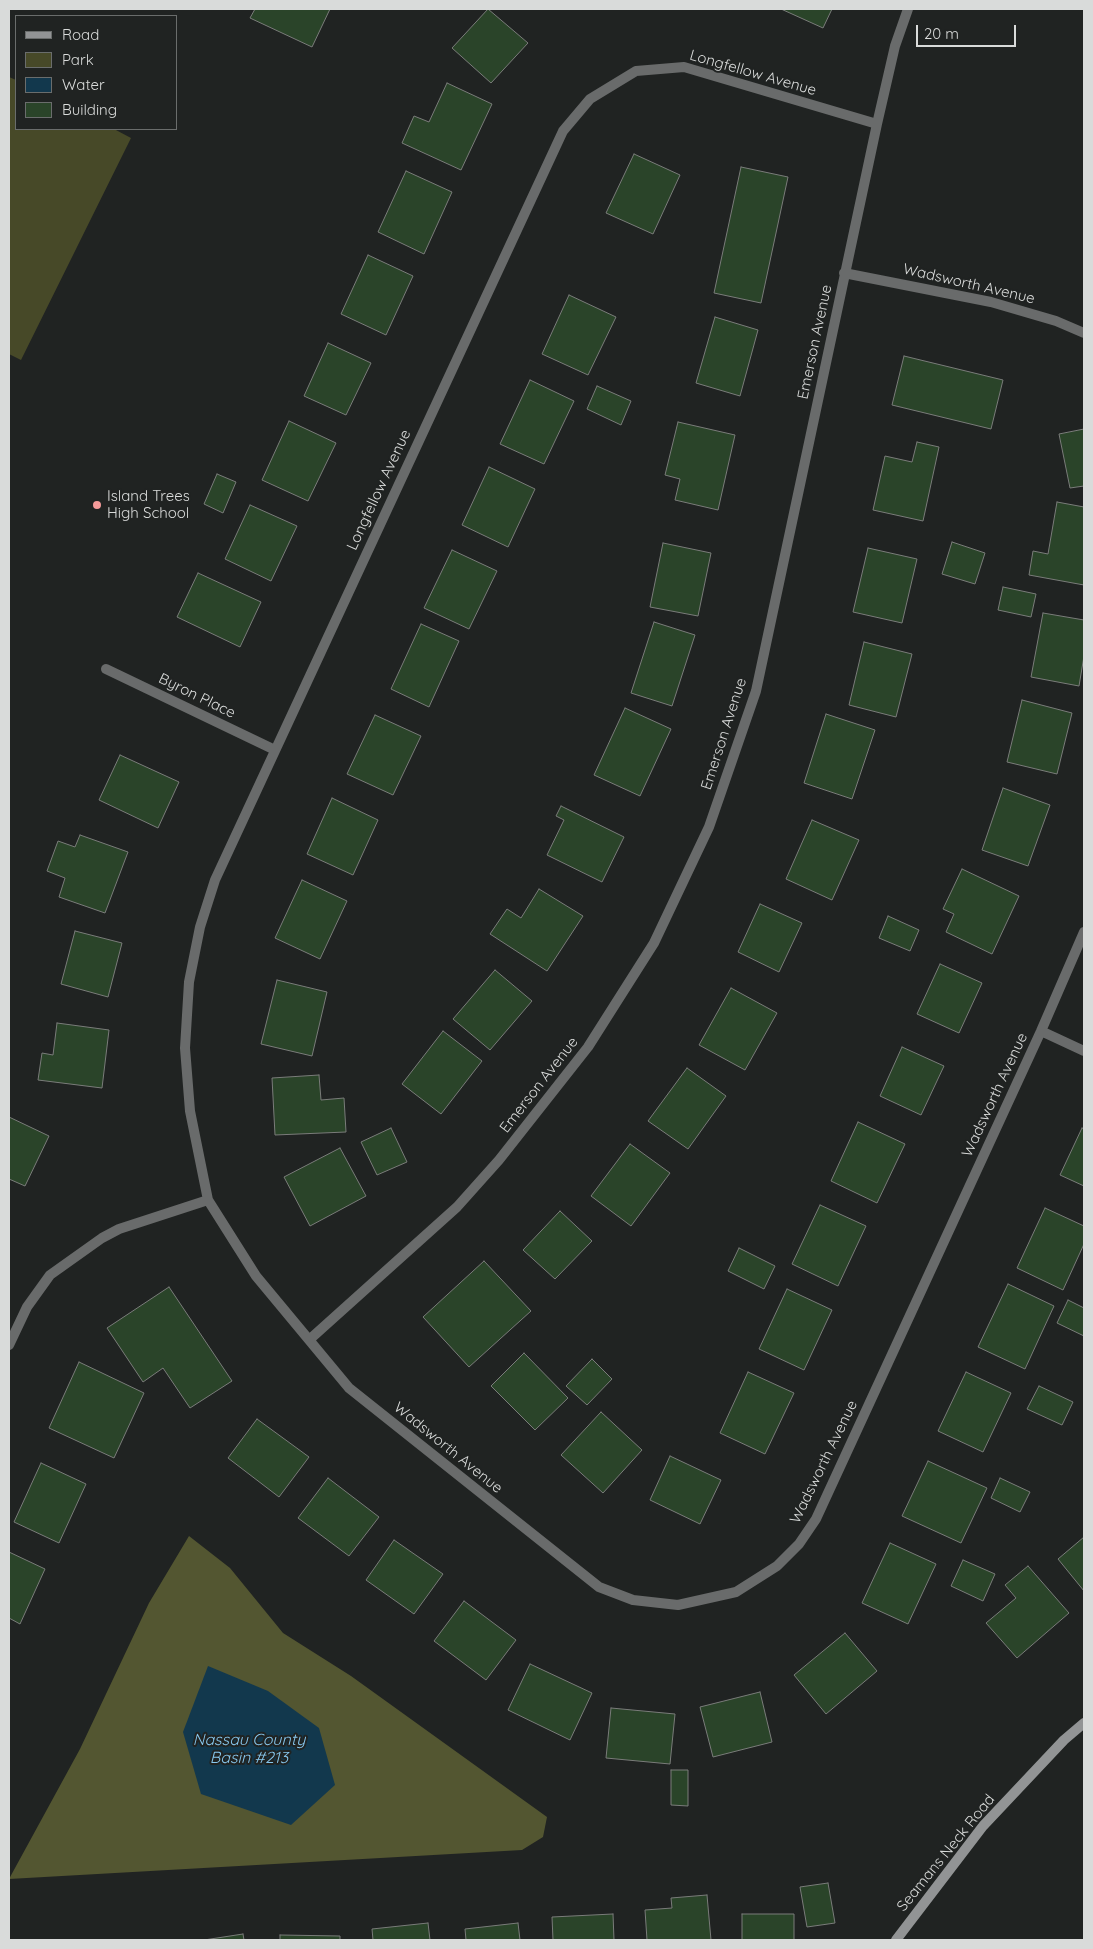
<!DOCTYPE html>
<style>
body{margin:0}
#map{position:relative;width:1093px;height:1949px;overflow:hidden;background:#202322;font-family:Quicksand,sans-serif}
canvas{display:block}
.frame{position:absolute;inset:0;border:10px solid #d9dbda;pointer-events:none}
.legend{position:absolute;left:15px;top:15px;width:162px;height:115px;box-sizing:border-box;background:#202322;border:1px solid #6a6d6c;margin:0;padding:6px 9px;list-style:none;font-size:15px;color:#d9dbda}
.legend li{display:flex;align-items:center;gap:10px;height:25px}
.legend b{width:25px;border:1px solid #6a6d6c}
.scale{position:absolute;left:916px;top:25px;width:100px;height:22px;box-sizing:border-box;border:2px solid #d9dbda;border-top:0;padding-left:6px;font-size:15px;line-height:18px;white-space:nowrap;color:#d9dbda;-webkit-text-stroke:4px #202322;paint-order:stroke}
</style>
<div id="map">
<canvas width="1093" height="1949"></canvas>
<div class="frame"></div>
<ul class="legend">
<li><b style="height:6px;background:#929495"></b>Road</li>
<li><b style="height:14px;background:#474928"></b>Park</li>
<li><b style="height:14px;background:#12384d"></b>Water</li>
<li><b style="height:14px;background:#2a4429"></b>Building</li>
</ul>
<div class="scale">20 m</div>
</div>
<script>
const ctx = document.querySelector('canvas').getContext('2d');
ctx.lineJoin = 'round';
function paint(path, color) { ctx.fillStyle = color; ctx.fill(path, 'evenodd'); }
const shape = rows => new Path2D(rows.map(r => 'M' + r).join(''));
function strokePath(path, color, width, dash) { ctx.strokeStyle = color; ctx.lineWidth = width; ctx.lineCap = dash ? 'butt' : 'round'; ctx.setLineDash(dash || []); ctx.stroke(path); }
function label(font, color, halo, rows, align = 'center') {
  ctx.font = font + ' Quicksand,sans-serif'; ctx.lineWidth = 4; ctx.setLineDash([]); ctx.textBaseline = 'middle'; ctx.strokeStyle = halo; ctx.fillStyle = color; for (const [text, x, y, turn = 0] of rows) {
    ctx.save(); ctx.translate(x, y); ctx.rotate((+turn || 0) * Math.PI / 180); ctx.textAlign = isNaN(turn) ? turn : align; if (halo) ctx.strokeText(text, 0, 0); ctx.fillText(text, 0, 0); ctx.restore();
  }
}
paint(shape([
 [9,77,16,80,16,129,114,129,131,138,21,360,9,354]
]), '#474928');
paint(shape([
 [189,1536,230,1568,283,1633,351,1676,547,1817,543,1837,522,1850,9,1879,80,1749,149,1603]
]), '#535631');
paint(shape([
 [208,1666,268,1691,319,1728,335,1785,291,1825,201,1794,183,1732]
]), '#12384d');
const building = shape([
 [255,9,330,9,312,47,250,18,255,9],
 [488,9,528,43,491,83,452,48,488,9],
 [781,9,832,9,823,28,781,9],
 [447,83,492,104,461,170,402,143,414,116,429,122,447,83],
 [634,154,680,175,653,234,606,213,634,154],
 [741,167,788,177,761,303,714,293,741,167],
 [406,171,452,192,424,254,378,232,406,171],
 [368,255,413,276,386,335,341,314,368,255],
 [569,295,616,317,588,375,542,354,569,295],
 [715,317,758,330,740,396,696,383,715,317],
 [328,343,371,363,346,415,304,396,328,343],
 [904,356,1003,380,991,429,892,405,904,356],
 [530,380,574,401,544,464,500,444,530,380],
 [597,386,631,401,621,425,587,409,597,386],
 [289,421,336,443,308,501,262,480,289,421],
 [678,422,735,435,718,510,675,500,680,479,665,475,678,422],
 [1084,429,1084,486,1070,488,1059,434,1084,429],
 [917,442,939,447,923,521,873,510,885,456,912,462,917,442],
 [489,467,535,489,508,547,462,525,489,467],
 [217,474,236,482,223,513,204,504,217,474],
 [1057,502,1084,507,1084,585,1029,575,1033,551,1048,554,1057,502],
 [250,505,297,526,271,581,225,559,250,505],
 [952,542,985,553,975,584,942,574,952,542],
 [663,543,711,553,698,616,650,607,663,543],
 [868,548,917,559,902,623,853,612,868,548],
 [452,550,497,571,469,629,424,608,452,550],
 [198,573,261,602,240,647,177,617,198,573],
 [1003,587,1036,594,1031,617,998,610,1003,587],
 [1043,613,1084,620,1084,656,1079,686,1031,677,1043,613],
 [654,622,695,635,672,706,631,693,654,622],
 [421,624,459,641,429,707,391,689,421,624],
 [864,642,912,654,896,717,849,705,864,642],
 [1022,700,1072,713,1057,774,1007,762,1022,700],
 [625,708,671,729,640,796,594,775,625,708],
 [826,714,875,730,852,799,804,783,826,714],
 [375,715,421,736,393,795,347,774,375,715],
 [120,755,179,782,158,828,99,800,120,755],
 [1003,788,1050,805,1028,866,982,850,1003,788],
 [332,798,378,820,353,875,307,854,332,798],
 [561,806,624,837,602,882,547,855,564,820,556,816,561,806],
 [812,820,859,840,832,900,786,879,812,820],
 [80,835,128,852,105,913,59,897,65,878,47,871,58,841,75,847,80,835],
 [962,869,1019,896,992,954,946,932,954,914,943,909,962,869],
 [302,880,347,901,320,959,275,938,302,880],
 [539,889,583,916,547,971,490,934,507,909,521,918,539,889],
 [760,904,802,923,779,972,738,952,760,904],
 [888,916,919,930,910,951,879,938,888,916],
 [75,931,122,943,108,997,61,984,75,931],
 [940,964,982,983,959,1033,917,1014,940,964],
 [495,970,532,1001,490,1050,453,1019,495,970],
 [277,980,327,992,312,1056,261,1044,277,980],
 [731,988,777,1013,745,1070,699,1045,731,988],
 [57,1023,109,1030,102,1088,38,1080,42,1053,53,1055,57,1023],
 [443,1031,482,1061,441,1114,402,1084,443,1031],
 [902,1047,944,1066,921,1115,880,1096,902,1047],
 [687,1068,726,1096,688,1149,648,1121,687,1068],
 [319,1075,321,1100,344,1098,346,1132,275,1135,272,1078,319,1075],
 [9,1117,49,1136,25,1186,9,1179,9,1117],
 [858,1122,905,1144,877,1203,831,1181,858,1122],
 [391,1128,407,1162,377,1175,361,1142,391,1128],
 [1082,1128,1084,1129,1084,1186,1060,1175,1082,1128],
 [630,1144,670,1173,631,1226,591,1196,630,1144],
 [340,1148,366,1196,310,1226,284,1177,340,1148],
 [820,1205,866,1226,838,1286,792,1264,820,1205],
 [1045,1208,1084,1226,1084,1244,1063,1290,1017,1268,1045,1208],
 [560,1211,592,1241,555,1279,523,1250,560,1211],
 [739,1248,775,1266,764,1289,728,1271,739,1248],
 [484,1261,531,1311,469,1367,423,1317,484,1261],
 [1008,1284,1054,1306,1025,1369,978,1347,1008,1284],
 [169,1287,232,1381,190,1408,163,1368,143,1382,107,1328,169,1287],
 [787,1289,832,1310,804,1370,759,1349,787,1289],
 [1068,1300,1084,1308,1084,1336,1057,1323,1068,1300],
 [524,1353,568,1398,535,1430,491,1386,524,1353],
 [592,1359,612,1379,587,1405,566,1386,592,1359],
 [79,1362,144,1393,114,1458,49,1428,79,1362],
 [748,1372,794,1393,765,1454,720,1433,748,1372],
 [966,1372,1011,1393,983,1452,938,1431,966,1372],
 [1039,1386,1073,1402,1062,1425,1027,1409,1039,1386],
 [601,1412,642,1450,603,1493,561,1455,601,1412],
 [257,1419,309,1457,279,1497,228,1458,257,1419],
 [670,1456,721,1480,700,1524,650,1500,670,1456],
 [928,1461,987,1488,961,1543,902,1516,928,1461],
 [41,1463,86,1484,59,1543,14,1522,41,1463],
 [328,1478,379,1517,349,1556,298,1518,328,1478],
 [1000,1478,1030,1492,1020,1512,991,1498,1000,1478],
 [1084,1537,1084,1591,1058,1559,1084,1537],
 [394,1540,443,1574,414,1614,366,1580,394,1540],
 [890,1543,936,1564,908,1624,862,1603,890,1543],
 [9,1552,45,1569,20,1624,9,1618,9,1552],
 [963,1560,995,1574,983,1601,951,1586,963,1560],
 [1028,1566,1069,1613,1017,1658,986,1623,1016,1598,1005,1585,1028,1566],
 [464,1601,516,1640,486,1680,434,1641,464,1601],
 [845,1633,877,1671,826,1714,794,1675,845,1633],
 [530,1664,592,1693,570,1740,508,1710,530,1664],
 [760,1692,772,1742,713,1757,700,1707,760,1692],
 [611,1708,675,1714,670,1764,606,1758,611,1708],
 [671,1770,688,1770,688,1806,671,1805,671,1770],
 [828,1883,835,1923,807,1927,800,1887,828,1883],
 [707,1895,711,1940,647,1940,645,1910,672,1908,671,1898,707,1895],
 [613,1914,614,1940,553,1940,552,1917,613,1914],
 [742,1914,794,1914,794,1940,742,1940,742,1914],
 [428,1923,430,1940,373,1940,372,1929,428,1923],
 [518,1923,520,1940,466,1940,465,1929,518,1923],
 [243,1934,244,1940,204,1940,243,1934],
 [280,1935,340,1936,340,1940,280,1940,280,1935]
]);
paint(building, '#2a4429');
strokePath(building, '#7a7c7a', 1);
strokePath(shape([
 [877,124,684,67,636,71,590,99,563,131,215,880,200,927,189,982,185,1048,190,1111,208,1200,256,1276,349,1388,599,1587,633,1600,678,1605,736,1592,777,1566,799,1544,816,1519,1041,1031,1084,932],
 [844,273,991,302,1056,321,1084,333],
 [106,669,275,750],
 [1041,1031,1084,1051],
 [309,1340,457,1207,499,1160,588,1047,654,943,709,827,756,691,877,124,895,46,908,9],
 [9,1345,27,1307,50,1275,102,1238,119,1229,208,1200]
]), '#696b6b', 10);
strokePath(shape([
 [896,1940,983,1826,1064,1740,1084,1723]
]), '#929495', 10);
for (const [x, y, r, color] of [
 [97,505,5,"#f59b9a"]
]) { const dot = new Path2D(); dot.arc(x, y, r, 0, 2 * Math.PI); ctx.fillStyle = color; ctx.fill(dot); strokePath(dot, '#202322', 2); }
label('15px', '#d9dbda', '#202322', [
 ["Longfellow Avenue",753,73,16],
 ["Wadsworth Avenue",969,284,13],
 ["Emerson Avenue",815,342,-78],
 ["Longfellow Avenue",379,490,-65],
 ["Byron Place",197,696,26],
 ["Emerson Avenue",724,734,-72],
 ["Emerson Avenue",539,1085,-52],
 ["Wadsworth Avenue",995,1095,-65],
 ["Wadsworth Avenue",448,1448,39],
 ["Wadsworth Avenue",824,1462,-64],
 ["Seamans Neck Road",946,1853,-51]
]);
label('15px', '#d9dbda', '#202322', [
 ["Island Trees",107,496],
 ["High School",107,513]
], 'left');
label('italic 16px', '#87c8ef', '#202322', [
 ["Nassau County",249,1740],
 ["Basin #213",249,1758]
]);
</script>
